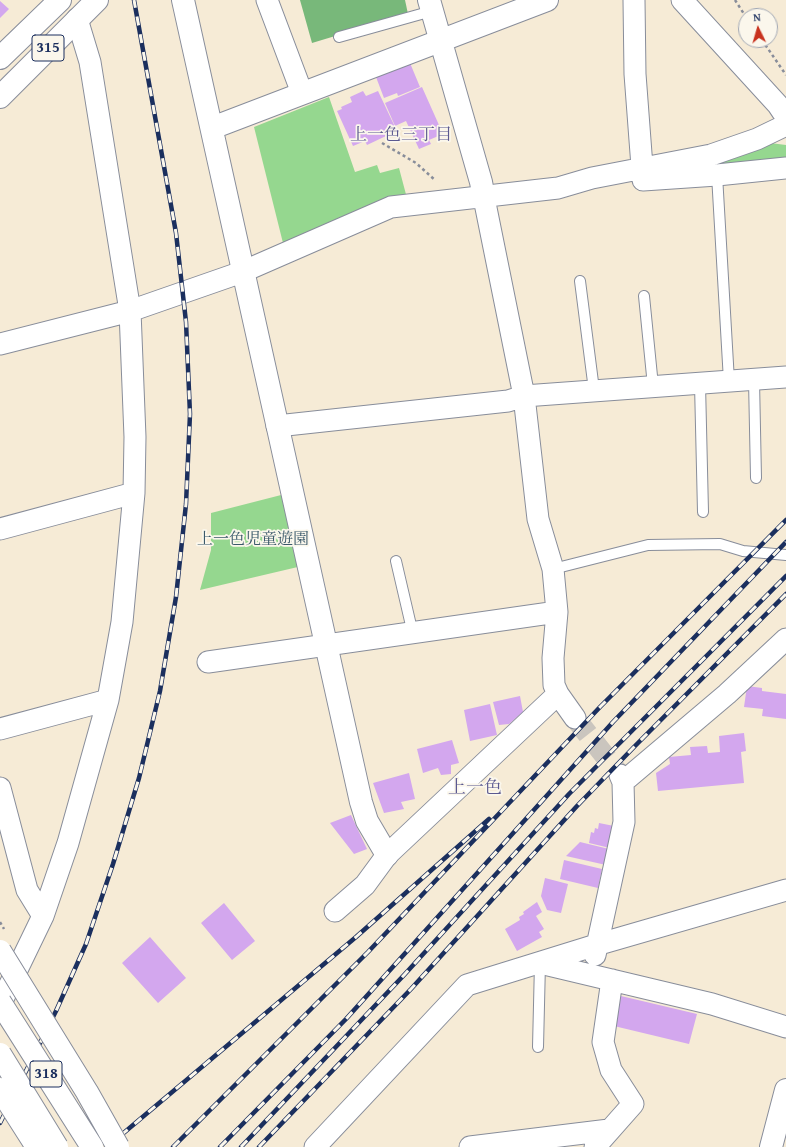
<!DOCTYPE html>
<meta charset="utf-8">
<style>
body{margin:0}
#map{position:relative;width:786px;height:1147px;overflow:hidden;background:#f6ebd6;font-family:"Gentium Book Plus",serif}
canvas{display:block}
.north{position:absolute;left:738px;top:8px;width:40px;height:40px;box-sizing:border-box;background:#fbf7ec;border:1px solid #a1a7b3;border-radius:50%;rotate:355deg;font-size:11px;font-weight:700;line-height:16px;text-align:center;color:#1b2f5e}
.north::after{content:'';display:block;margin:auto;width:14px;height:18px;background:#c8321e;clip-path:polygon(50% 0,100% 100%,50% 72%,0 100%)}
</style>
<div id="map">
<canvas width="786" height="1147"></canvas>
<div class="north">N</div>
</div>
<script>
const ctx = document.querySelector('canvas').getContext('2d');
ctx.lineJoin = 'round';
function paint(path, color) { ctx.fillStyle = color; ctx.fill(path, 'evenodd'); }
const shape = rows => new Path2D(rows.map(r => 'M' + r).join(''));
function strokePath(path, color, width, dash) { ctx.strokeStyle = color; ctx.lineWidth = width; ctx.lineCap = dash ? 'butt' : 'round'; ctx.setLineDash(dash || []); ctx.stroke(path); }
function label(font, color, halo, rows, align = 'center') {
  ctx.font = font + ' "Gentium Book Plus","Noto Serif JP",serif'; ctx.lineWidth = 3.5; ctx.setLineDash([]); ctx.textBaseline = 'middle'; ctx.strokeStyle = halo; ctx.fillStyle = color; for (const [text, x, y, turn = 0] of rows) {
    ctx.save(); ctx.translate(x, y); ctx.rotate((+turn || 0) * Math.PI / 180); ctx.textAlign = isNaN(turn) ? turn : align; if (halo) ctx.strokeText(text, 0, 0); ctx.fillText(text, 0, 0); ctx.restore();
  }
}
paint(shape([
 [329,97,355,172,377,165,380,173,399,168,408,202,284,247,254,127],
 [770,143,786,145,786,161,654,175],
 [285,494,302,566,200,590,211,550,211,513]
]), '#95d78f');
paint(shape([
 [300,0,405,0,408,14,312,43]
]), '#78b87a');
paint(shape([
 [0,1,9,9,0,18],
 [410,63,420,87,398,96,397,93,384,98,376,77],
 [422,87,443,134,429,140,431,144,419,149,406,121,395,126,385,103],
 [363,91,366,96,378,91,395,127,384,132,386,136,367,145,365,141,353,146,337,111,342,109,341,107,352,102,350,97],
 [747,686,762,688,762,691,786,694,786,719,762,716,763,709,744,707],
 [520,696,523,712,509,724,499,725,493,702],
 [490,704,497,735,470,741,464,710],
 [744,733,746,751,741,752,744,783,658,791,656,773,670,764,669,757,691,755,690,747,707,746,708,753,720,752,719,736],
 [452,740,459,763,451,765,451,774,441,775,438,768,423,773,417,749],
 [409,773,415,799,401,802,404,809,384,813,373,783],
 [351,815,367,849,354,854,330,823],
 [599,823,614,826,610,848,589,843,591,832,594,833,595,828,598,829],
 [580,842,609,849,606,865,566,856],
 [564,860,602,869,598,888,560,879],
 [545,878,568,884,561,913,547,910,541,896],
 [537,902,542,912,536,916,544,929,539,932,542,937,517,951,505,929,520,920,519,917,524,914,523,912],
 [224,903,255,941,232,960,201,923],
 [150,937,186,978,158,1003,122,963],
 [621,996,697,1014,689,1044,614,1026]
]), '#d3a7ee');
strokePath(shape([
 [575,718,620,775]
]), '#cac5be', 21, [21, 10]);
const service = shape([
 [339,37,432,11],
 [717,175,729,381],
 [580,281,594,390],
 [644,296,653,386],
 [754,380,756,478],
 [700,384,703,512],
 [396,561,413,634],
 [553,569,648,545,720,544,743,551,786,555],
 [538,1047,540,963]
]);
const minor = shape([
 [267,0,302,93],
 [634,0,635,74,643,180,717,175,786,168],
 [682,0,778,105,786,117],
 [0,344,130,311,242,272,391,207,558,188,592,178,711,155,757,139,786,125],
 [277,426,508,401,524,396,786,377],
 [0,529,134,493],
 [208,662,557,612],
 [558,694,575,718],
 [0,729,108,700],
 [623,782,727,694,786,639],
 [0,788,27,890,43,916],
 [335,911,365,885,387,855,558,694,554,685,553,658,557,612,553,569,538,519,524,396,484,198],
 [595,955,624,822,623,782,620,775],
 [540,963,712,1004,786,1027],
 [0,1005,43,916,68,843,108,700,122,622,134,493,135,437,130,311,90,62,77,19],
 [315,1147,467,985,596,945,786,890],
 [470,1147,609,1130],
 [595,1147,633,1104,611,1070,603,1042,612,980]
]);
const tertiary = shape([
 [183,0,361,802,367,821,387,855],
 [429,0,481,182,484,198],
 [212,128,547,0],
 [771,1147,786,1090]
]);
const primary = shape([
 [0,58,60,0],
 [0,97,97,0]
]);
strokePath(service, '#888d9a', 12);
strokePath(minor, '#888d9a', 23);
strokePath(tertiary, '#888d9a', 24);
strokePath(primary, '#888d9a', 24);
strokePath(shape([
 [735,0,746,17],
 [762,40,786,75],
 [382,143,416,163,435,180]
]), '#888d9a', 2.5, [3, 3]);
strokePath(service, '#fff', 10);
strokePath(minor, '#fff', 21);
strokePath(tertiary, '#fff', 22);
strokePath(primary, '#fff', 22);
const rail = shape([
 [0,1123,56,1011,86,944,113,864,139,778,160,691,176,597,186,504,190,414,186,322,176,233,134,0],
 [107,1147,356,937,489,819],
 [173,1147,368,952,600,707,786,520],
 [220,1147,346,1019,613,722,786,542],
 [241,1147,405,974,569,794,786,576],
 [259,1147,411,989,577,806,635,746,786,594]
]);
strokePath(rail, '#1b2f5e', 4.5);
strokePath(rail, '#fbf7ec', 3, [9]);
const primaryBridge = shape([
 [0,951,87,1092,118,1147],
 [0,1002,92,1147],
 [0,1054,57,1147],
 [0,1089,37,1147]
]);
strokePath(primaryBridge, '#888d9a', 24, []);
strokePath(shape([
 [0,922,4,929]
]), '#888d9a', 2.5, [3, 3]);
strokePath(primaryBridge, '#fff', 22);
for (const [x, y, w] of [
 [48,48,32],
 [46,1074,32]
]) { const box = new Path2D(); box.roundRect(x - w / 2, y - 13, w, 26, 3); ctx.fillStyle = '#fbf7ec'; ctx.fill(box); strokePath(box, '#1b2f5e', 1); }
label('bold 15px', '#1b2f5e', null, [
 ["315",48,48],
 ["318",46,1074]
]);
label('16px', '#3a596a', '#fbf7ec', [
 ["上一色児童遊園",253,540]
]);
label('17px', '#5b5990', '#fbf7ec', [
 ["上一色三丁目",401,136]
]);
label('18px', '#5b5990', '#fbf7ec', [
 ["上一色",475,788]
]);
</script>
